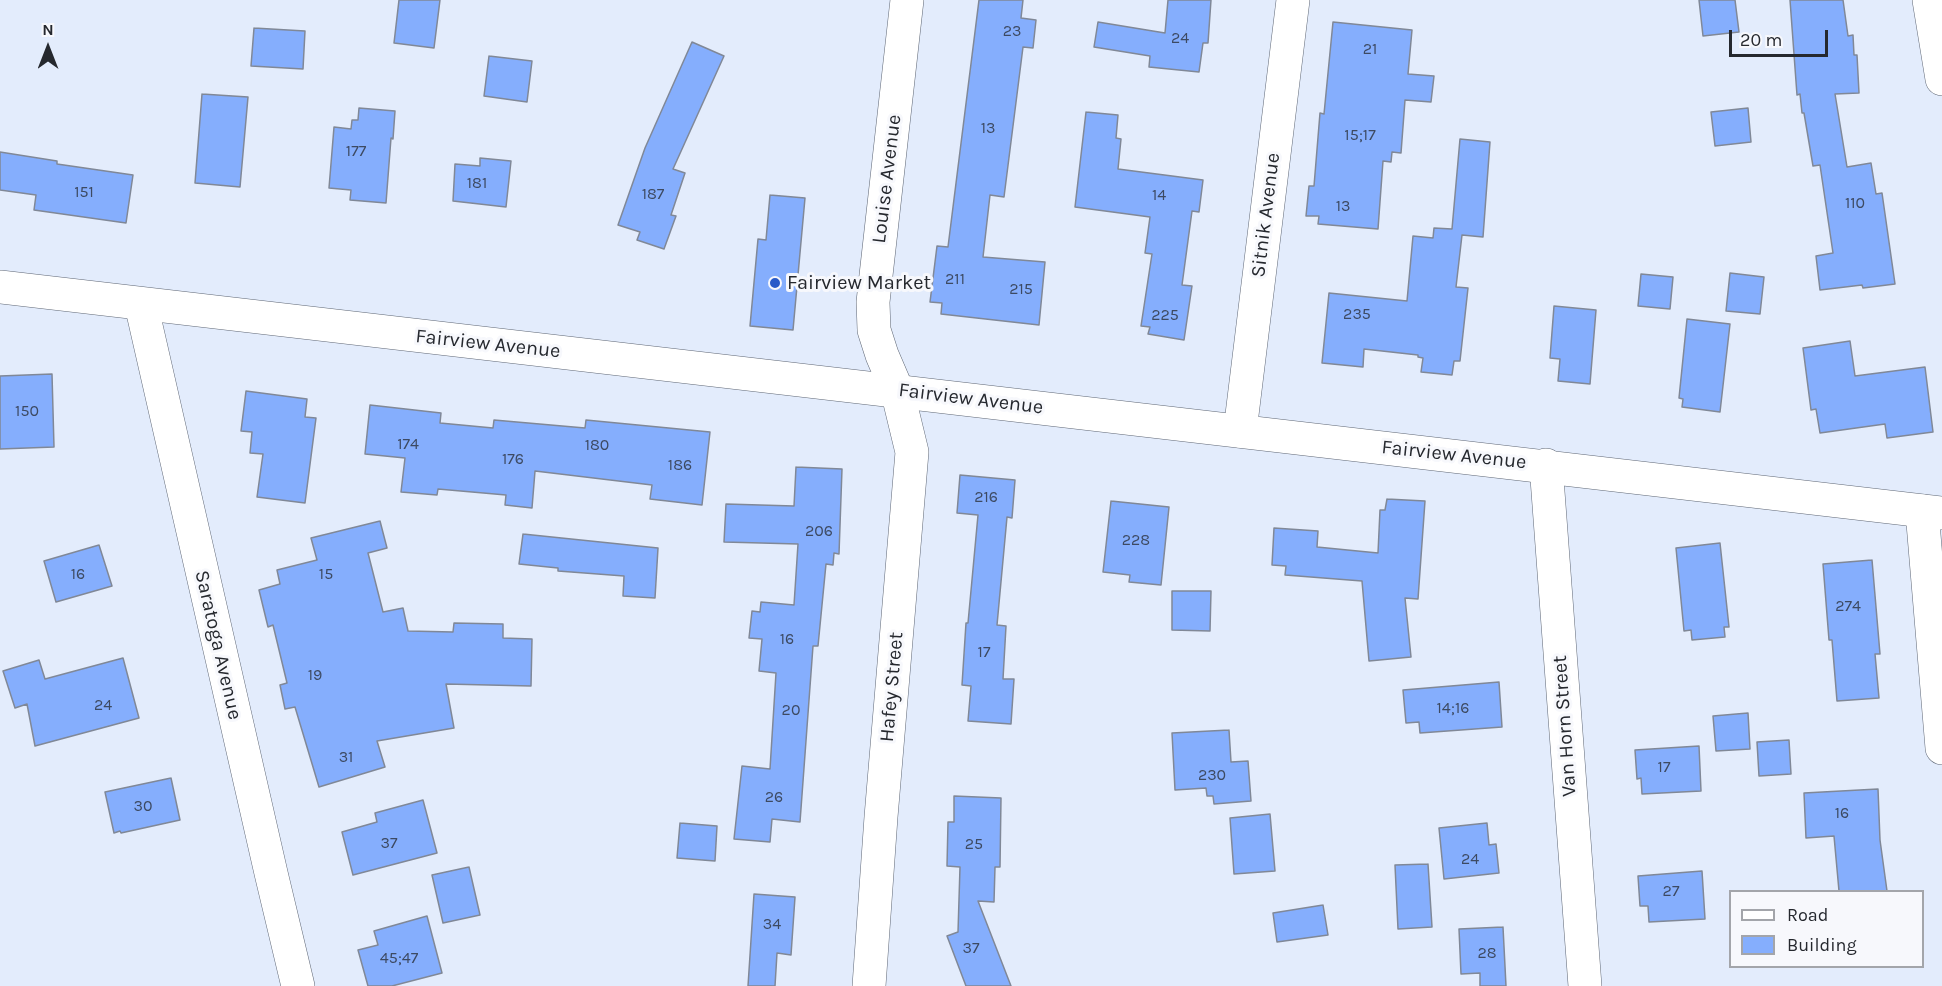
<!DOCTYPE html>
<style>
body{margin:0}
#map{position:relative;width:1942px;height:986px;overflow:hidden;background:#e3ecfc;font-family:Karla,sans-serif}
canvas{display:block}
.legend{position:absolute;left:1729px;top:890px;width:195px;height:78px;box-sizing:border-box;background:#f7f8fc;border:2px solid #a3a5aa;margin:0;padding:8px 10px;list-style:none;font-size:18px;color:#25282e}
.legend li{display:flex;align-items:center;gap:12px;height:30px}
.legend b{width:30px;border:2px solid #a3a5aa}
.north{position:absolute;left:18px;top:18px;width:60px;height:60px;-webkit-text-stroke:4px #f7f8fc;paint-order:stroke;rotate:0deg;font-size:16px;font-weight:700;line-height:24px;text-align:center;color:#25282e}
.north::after{content:'';display:block;margin:auto;width:21px;height:27px;background:#25282e;clip-path:polygon(50% 0,100% 100%,50% 72%,0 100%)}
.scale{position:absolute;left:1729px;top:30px;width:99px;height:27px;box-sizing:border-box;border:3px solid #25282e;border-top:0;padding-left:8px;font-size:18px;line-height:21px;white-space:nowrap;color:#25282e;-webkit-text-stroke:4px #f7f8fc;paint-order:stroke}
</style>
<div id="map">
<canvas width="1942" height="986"></canvas>
<ul class="legend">
<li><b style="height:8px;background:#fff"></b>Road</li>
<li><b style="height:16px;background:#85aefd"></b>Building</li>
</ul>
<div class="north">N</div>
<div class="scale">20 m</div>
</div>
<script>
const ctx = document.querySelector('canvas').getContext('2d');
ctx.lineJoin = 'round';
function paint(path, color) { ctx.fillStyle = color; ctx.fill(path, 'evenodd'); }
const shape = rows => new Path2D(rows.map(r => 'M' + r).join(''));
function strokePath(path, color, width, dash) { ctx.strokeStyle = color; ctx.lineWidth = width; ctx.lineCap = dash ? 'butt' : 'round'; ctx.setLineDash(dash || []); ctx.stroke(path); }
function label(font, color, halo, rows, align = 'center') {
  ctx.font = font + ' Karla,sans-serif'; ctx.lineWidth = 6; ctx.setLineDash([]); ctx.textBaseline = 'middle'; ctx.strokeStyle = halo; ctx.fillStyle = color; for (const [text, x, y, turn = 0] of rows) {
    ctx.save(); ctx.translate(x, y); ctx.rotate((+turn || 0) * Math.PI / 180); ctx.textAlign = isNaN(turn) ? turn : align; if (halo) ctx.strokeText(text, 0, 0); ctx.fillText(text, 0, 0); ctx.restore();
  }
}
const building = shape([
 [399,0,440,0,434,48,394,43,399,0],
 [979,0,1023,0,1021,18,1036,20,1033,48,1023,47,1004,197,990,195,983,257,1045,262,1039,325,941,314,942,303,930,302,937,246,948,247,979,0],
 [1168,0,1211,0,1208,43,1203,43,1199,72,1149,67,1150,56,1094,47,1098,22,1165,33,1168,0],
 [1699,0,1735,0,1739,32,1703,36,1699,0],
 [1790,0,1843,0,1848,36,1853,35,1854,55,1857,55,1859,93,1835,94,1847,167,1871,163,1876,194,1882,193,1895,284,1863,288,1862,285,1820,290,1816,256,1833,253,1820,165,1813,166,1804,113,1802,113,1800,94,1797,95,1790,0],
 [1333,22,1412,30,1408,74,1434,76,1431,102,1405,100,1401,153,1392,152,1391,162,1383,161,1378,229,1318,224,1319,216,1306,216,1309,186,1314,186,1320,113,1324,114,1333,22],
 [254,28,305,31,303,69,251,66,254,28],
 [692,42,724,56,673,169,685,173,671,215,676,216,664,249,637,240,640,232,618,225,645,148,692,42],
 [489,56,532,61,527,102,484,96,489,56],
 [202,94,248,97,240,187,195,183,202,94],
 [359,108,395,111,393,139,391,138,386,203,350,200,351,190,329,188,334,127,351,129,352,120,358,120,359,108],
 [1748,108,1751,142,1715,146,1711,112,1748,108],
 [1086,112,1118,115,1116,138,1121,139,1118,169,1203,180,1199,212,1192,211,1182,285,1192,286,1184,340,1148,334,1150,327,1141,326,1152,254,1145,253,1150,217,1075,207,1086,112],
 [1460,139,1490,142,1483,237,1462,235,1456,287,1468,288,1460,361,1454,361,1452,375,1421,372,1423,358,1418,357,1418,355,1364,349,1363,367,1322,363,1329,293,1407,301,1413,236,1433,238,1434,228,1452,229,1460,139],
 [0,152,57,161,57,164,133,175,126,223,34,210,36,195,0,190,0,152],
 [480,158,511,161,506,207,453,201,455,164,480,166,480,158],
 [770,195,805,198,793,330,750,326,758,239,766,240,770,195],
 [1730,273,1764,277,1760,314,1726,311,1730,273],
 [1641,274,1673,277,1670,309,1638,306,1641,274],
 [1554,306,1596,310,1590,384,1558,381,1560,359,1550,358,1554,306],
 [1687,319,1730,324,1720,412,1682,407,1683,399,1679,398,1687,319],
 [1850,341,1855,376,1925,367,1933,432,1887,438,1885,424,1820,433,1816,409,1811,410,1803,348,1850,341],
 [52,374,54,447,0,449,0,376,52,374],
 [246,391,307,399,305,417,316,418,305,503,257,497,263,454,250,453,252,432,241,431,246,391],
 [370,405,441,413,440,423,493,428,494,420,585,428,586,420,710,432,702,505,650,499,652,485,535,471,532,508,505,505,506,495,438,489,437,495,401,492,405,458,365,454,370,405],
 [796,467,842,469,839,554,834,553,833,565,826,564,818,646,813,646,800,822,772,819,770,842,734,839,742,766,770,769,776,673,759,671,762,639,749,638,752,611,760,612,761,602,794,605,798,544,724,542,726,504,794,506,796,467],
 [960,475,1015,480,1012,518,1007,517,997,625,1006,626,1003,679,1014,679,1011,724,968,721,971,686,962,685,966,623,968,623,978,515,957,513,960,475],
 [1387,499,1425,501,1418,599,1405,598,1411,657,1369,661,1362,581,1285,575,1286,566,1272,565,1274,528,1318,531,1317,547,1378,553,1380,510,1385,510,1387,499],
 [1111,501,1169,507,1161,585,1129,582,1130,575,1103,572,1111,501],
 [380,521,387,548,368,553,383,612,403,608,408,631,453,632,454,623,503,624,503,638,532,639,531,686,446,684,454,728,377,741,385,767,319,787,295,707,285,709,280,685,287,683,273,625,268,627,259,590,280,584,277,570,317,560,311,538,380,521],
 [523,534,658,548,655,598,623,596,624,576,558,571,558,568,519,564,523,534],
 [1720,543,1729,627,1724,627,1725,637,1692,640,1691,630,1684,631,1676,548,1720,543],
 [99,545,112,586,56,602,44,561,99,545],
 [1872,560,1880,654,1875,654,1879,698,1837,701,1832,640,1829,640,1823,564,1872,560],
 [1172,591,1211,591,1210,631,1172,630,1172,591],
 [123,658,139,718,35,746,27,704,15,708,3,671,39,660,45,679,123,658],
 [1499,682,1502,727,1420,733,1419,722,1406,723,1403,690,1499,682],
 [1748,713,1750,749,1716,751,1713,716,1748,713],
 [1229,730,1231,762,1248,761,1251,801,1214,804,1213,796,1207,796,1206,788,1175,790,1172,733,1229,730],
 [1789,740,1791,774,1759,776,1757,742,1789,740],
 [1699,746,1701,791,1642,794,1641,778,1637,779,1635,750,1699,746],
 [171,778,180,820,121,833,120,831,114,833,105,792,171,778],
 [1878,789,1880,840,1887,891,1839,891,1834,836,1806,838,1804,793,1878,789],
 [954,796,1001,798,1000,867,995,867,994,902,978,901,1011,986,966,986,947,936,958,932,960,867,947,866,948,822,954,822,954,796],
 [423,800,437,853,353,875,342,832,377,822,375,813,423,800],
 [1270,814,1275,871,1234,874,1230,818,1270,814],
 [680,823,717,826,715,861,677,858,680,823],
 [1487,823,1489,845,1496,844,1499,873,1444,879,1439,828,1487,823],
 [1428,864,1432,927,1398,929,1395,865,1428,864],
 [469,867,480,915,443,923,432,875,469,867],
 [1702,871,1705,919,1649,922,1648,906,1640,906,1638,876,1702,871],
 [754,894,795,897,791,955,777,953,775,986,748,986,754,894],
 [1323,905,1328,935,1277,942,1273,913,1323,905],
 [427,916,442,973,392,986,368,986,358,950,378,945,374,931,427,916],
 [1503,927,1506,986,1480,986,1480,973,1461,974,1459,929,1503,927]
]);
paint(building, '#85aefd');
strokePath(building, '#808897', 1.5);
const minor = shape([
 [1929,0,1942,79],
 [141,304,271,873,298,986],
 [1240,431,1293,0],
 [1546,465,1585,986],
 [1922,511,1942,748],
 [869,986,881,817,912,452,897,390,882,355,874,330,873,302,907,0]
]);
const secondary = shape([
 [0,287,1942,513]
]);
strokePath(minor, '#5f6775', 34);
strokePath(secondary, '#5f6775', 34);
strokePath(minor, '#fff', 33);
strokePath(secondary, '#fff', 33);
for (const [x, y, r, color] of [
 [775,283,6,"#285ac8"]
]) { const dot = new Path2D(); dot.arc(x, y, r, 0, 2 * Math.PI); ctx.fillStyle = color; ctx.fill(dot); strokePath(dot, '#f7f8fc', 2); }
label('16px', '#3d4a62', null, [
 ["23",1012,31],
 ["24",1180,38],
 ["21",1370,49],
 ["13",988,128],
 ["15;17",1360,135],
 ["177",356,151],
 ["181",477,183],
 ["151",84,192],
 ["187",653,194],
 ["14",1159,195],
 ["110",1855,203],
 ["13",1343,206],
 ["211",955,279],
 ["215",1021,289],
 ["235",1357,314],
 ["225",1165,315],
 ["150",27,411],
 ["174",408,444],
 ["180",597,445],
 ["176",513,459],
 ["186",680,465],
 ["216",986,497],
 ["206",819,531],
 ["228",1136,540],
 ["16",78,574],
 ["15",326,574],
 ["274",1848,606],
 ["16",787,639],
 ["17",984,652],
 ["19",315,675],
 ["24",103,705],
 ["14;16",1453,708],
 ["20",791,710],
 ["31",346,757],
 ["17",1664,767],
 ["230",1212,775],
 ["26",774,797],
 ["30",143,806],
 ["16",1842,813],
 ["37",389,843],
 ["25",974,844],
 ["24",1470,859],
 ["27",1671,891],
 ["34",772,924],
 ["37",971,948],
 ["28",1487,953],
 ["45;47",399,958]
]);
label('20px', '#25282e', '#f7f8fc', [
 ["Louise Avenue",887,179,-83],
 ["Sitnik Avenue",1266,215,-83],
 ["Fairview Avenue",488,344,6],
 ["Fairview Avenue",971,399,7],
 ["Fairview Avenue",1454,455,6],
 ["Saratoga Avenue",218,645,77],
 ["Hafey Street",892,687,-85],
 ["Van Horn Street",1565,726,-94]
]);
label('20px', '#25282e', '#f7f8fc', [
 ["Fairview Market",787,283]
], 'left');
</script>
